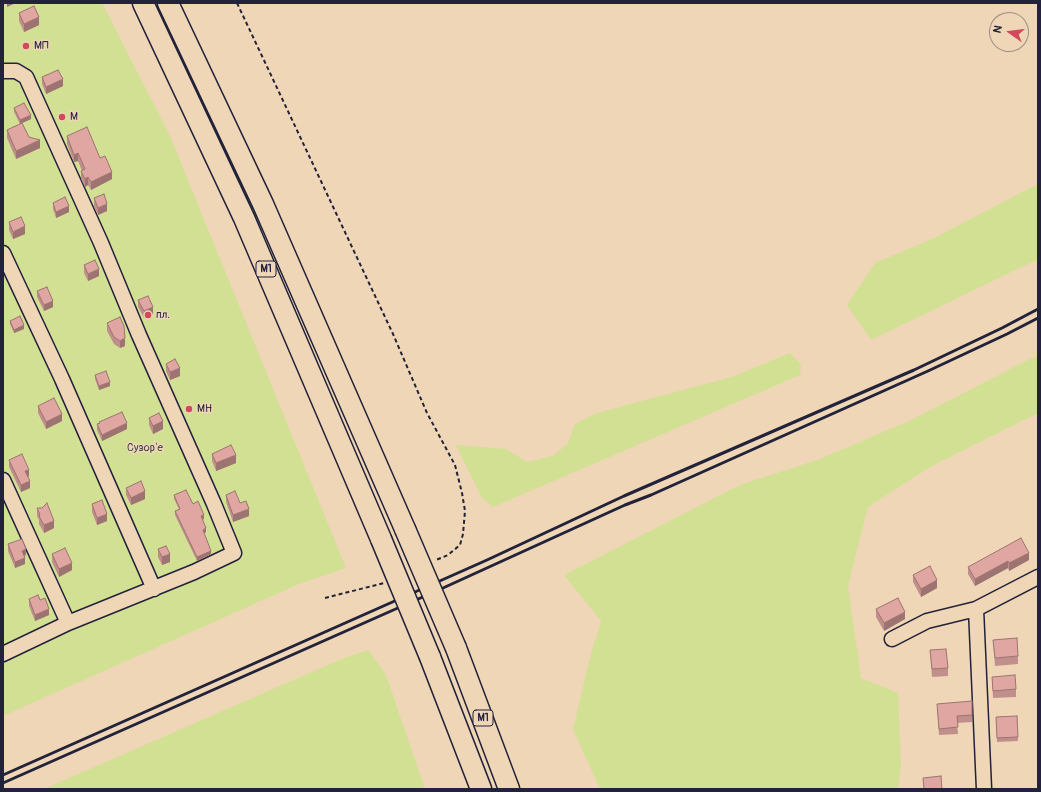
<!DOCTYPE html>
<meta charset="utf-8">
<style>
body{margin:0}
#map{position:relative;width:1041px;height:792px;overflow:hidden;background:#eed6b6;font-family:Pangolin,sans-serif}
canvas{display:block}
.frame{position:absolute;inset:0;border:4px solid #22223b;pointer-events:none}
.north{position:absolute;left:989px;top:12px;width:40px;height:40px;box-sizing:border-box;background:#eed6b6;border:1px solid #9c8e85;border-radius:50%;rotate:284deg;font-size:11px;font-weight:700;line-height:16px;text-align:center;color:#22223b}
.north::after{content:'';display:block;margin:auto;width:14px;height:18px;background:#d1495b;clip-path:polygon(50% 0,100% 100%,50% 72%,0 100%)}
</style>
<div id="map">
<canvas width="1041" height="792"></canvas>
<div class="frame"></div>
<div class="north">N</div>
</div>
<script>
const ctx = document.querySelector('canvas').getContext('2d');
ctx.lineJoin = 'round';
function paint(path, color) { ctx.fillStyle = color; ctx.fill(path, 'evenodd'); }
const shape = rows => new Path2D(rows.map(r => 'M' + r).join(''));
function strokePath(path, color, width, dash) { ctx.strokeStyle = color; ctx.lineWidth = width; ctx.lineCap = dash ? 'butt' : 'round'; ctx.setLineDash(dash || []); ctx.stroke(path); }
function label(font, color, halo, rows, align = 'center') {
  ctx.font = font + ' Pangolin,sans-serif'; ctx.lineWidth = 3; ctx.setLineDash([]); ctx.textBaseline = 'middle'; ctx.strokeStyle = halo; ctx.fillStyle = color; for (const [text, x, y, turn = 0] of rows) {
    ctx.save(); ctx.translate(x, y); ctx.rotate((+turn || 0) * Math.PI / 180); ctx.textAlign = isNaN(turn) ? turn : align; if (halo) ctx.strokeText(text, 0, 0); ctx.fillText(text, 0, 0); ctx.restore();
  }
}
paint(shape([
 [3,3,102,3,170,136,346,568,299,584,3,716],
 [1038,184,1038,259,871,340,847,305,875,263,930,240],
 [790,353,801,365,800,375,493,507,482,498,456,445,506,449,527,462,553,456,568,443,575,424,597,413,732,377],
 [1038,355,1038,413,930,467,868,507,848,586,861,678,898,693,901,764,898,789,600,789,573,729,591,654,601,621,564,575,740,485,820,459,909,421],
 [368,650,386,675,425,789,44,789,344,658]
]), '#d2e093');
const minor = shape([
 [3,71,16,71,26,77,101,243,139,335,214,504,234,553,194,572,68,623,3,480],
 [3,253,62,379,154,589],
 [976,609,984,789],
 [892,639,927,621,976,609,1038,577],
 [3,654,68,623]
]);
const highway = shape([
 [143,3,244,218,381,539],
 [168,3,263,204,405,529],
 [456,648,509,789],
 [430,657,481,789]
]);
strokePath(minor, '#22223b', 17);
strokePath(highway, '#22223b', 23);
strokePath(shape([
 [237,3,393,334,427,413,455,465,462,493,465,511,463,534,460,545,448,555,436,560],
 [325,598,384,583]
]), '#22223b', 2, [4, 3]);
strokePath(minor, '#eed6b6', 14);
strokePath(highway, '#eed6b6', 20);
strokePath(shape([
 [3,775,487,560,624,496,914,370,1002,328,1038,309],
 [3,783,443,588,625,505,651,495,928,371,1007,334,1038,318]
]), '#22223b', 3);
const highwayBridge = shape([
 [405,529,456,648],
 [381,539,430,657]
]);
strokePath(highwayBridge, '#22223b', 23, []);
strokePath(highwayBridge, '#eed6b6', 20);
paint(shape([
 [19,13,39,25,24,32,19,21],
 [42,77,63,86,46,94,42,84],
 [14,108,31,119,22,123,29,137,40,148,16,159,7,138,7,130,20,124,14,112],
 [67,136,100,158,112,179,91,190,88,185,85,187,81,179,81,171,82,171,78,161,74,162,67,144],
 [94,198,107,211,98,215,94,206],
 [53,203,69,212,56,218,53,209],
 [9,222,25,234,13,239,9,230],
 [84,265,99,276,88,281,84,273],
 [37,291,53,307,44,311,37,297],
 [138,300,153,314,144,318,138,307],
 [10,321,24,329,14,333,10,324],
 [107,323,125,346,120,348,114,344,107,331],
 [166,364,180,376,170,380,166,371],
 [95,375,110,386,99,390,95,379],
 [38,406,62,421,46,429,38,413],
 [149,418,163,429,153,434,149,425],
 [99,422,127,429,102,441,97,430,97,424,99,424],
 [212,454,236,463,216,471,212,461],
 [9,460,29,476,28,477,30,488,21,492,9,467],
 [126,488,145,499,131,505,126,495],
 [174,495,193,504,204,519,202,520,206,532,204,533,211,554,197,561,175,515,175,511,179,509,174,499],
 [226,495,240,503,249,516,233,522,226,502],
 [92,504,107,521,97,525,92,512],
 [37,508,54,528,44,533,39,524,39,520,37,516],
 [8,544,26,555,24,556,25,564,15,568,8,551],
 [158,549,170,562,162,565,158,557],
 [1029,553,1029,560,1009,571,1008,568,975,586,968,574,968,567],
 [52,554,72,570,59,577,52,562],
 [913,575,937,588,921,597,913,582],
 [29,599,40,600,49,615,35,621,29,606],
 [876,609,905,619,884,631,876,617],
 [993,640,1018,656,1018,664,995,666],
 [930,650,948,668,948,676,932,677],
 [992,677,1016,689,1016,697,993,698],
 [972,701,972,722,957,723,958,734,939,735,937,704],
 [1017,716,1018,741,997,742,996,717]
]), '#c18f8b');
paint(shape([
 [7,3,16,3,7,7],
 [39,17,39,25,24,32,24,24],
 [63,79,63,86,46,94,46,87],
 [31,115,31,119,20,124,20,120],
 [40,140,40,148,16,159,16,151],
 [78,153,78,161,74,162,74,155],
 [112,172,112,179,91,190,91,182],
 [88,177,88,185,85,187,85,179],
 [107,204,107,211,98,215,98,208],
 [69,206,69,212,56,218,56,212],
 [25,226,25,234,13,239,13,232],
 [99,269,99,276,88,281,88,274],
 [53,301,53,307,44,311,44,305],
 [153,307,153,314,144,318,144,311],
 [24,325,24,329,14,333,14,330],
 [125,338,125,346,120,348,120,341],
 [180,368,180,376,170,380,170,372],
 [110,382,110,386,99,390,99,386],
 [62,414,62,421,46,429,46,422],
 [163,421,163,429,153,434,153,426],
 [127,423,127,429,102,441,102,435],
 [236,455,236,463,216,471,216,463],
 [29,470,29,476,25,478,25,471],
 [30,481,30,488,21,492,21,485],
 [145,491,145,499,131,505,131,498],
 [249,509,249,516,233,522,233,515],
 [107,514,107,521,97,525,97,518],
 [204,515,204,519,201,520,201,516],
 [54,521,54,528,44,533,44,525],
 [206,528,206,532,203,534,203,530],
 [26,549,26,555,22,557,22,551],
 [211,551,211,554,197,561,197,557],
 [1029,553,1029,560,1009,571,1009,563],
 [170,554,170,562,162,565,162,557],
 [25,558,25,564,15,568,15,562],
 [1008,561,1008,568,975,586,975,579],
 [72,563,72,570,59,577,59,569],
 [937,580,937,588,921,597,921,589],
 [49,609,49,615,35,621,35,615],
 [905,612,905,619,884,631,884,623],
 [4,629,4,637,3,638,3,630]
]), '#9d7471');
const building = shape([
 [34,6,39,17,24,24,19,13,34,6],
 [58,70,63,79,46,87,42,77,58,70],
 [24,103,31,115,20,120,14,108,24,103],
 [22,123,29,137,40,140,16,151,7,130,22,123],
 [87,127,100,158,105,156,112,172,91,182,88,177,85,179,81,171,85,169,78,153,74,155,67,136,87,127],
 [104,194,107,204,98,208,94,198,104,194],
 [65,197,69,206,56,212,53,203,65,197],
 [21,217,25,226,13,232,9,222,21,217],
 [95,260,99,269,88,274,84,265,95,260],
 [47,287,53,301,44,305,37,291,47,287],
 [148,296,153,307,144,311,138,300,148,296],
 [20,316,24,325,14,330,10,321,20,316],
 [120,317,124,326,125,338,120,341,114,337,107,323,120,317],
 [175,359,180,368,170,372,166,364,175,359],
 [106,371,110,382,99,386,95,375,106,371],
 [54,398,62,414,46,422,38,406,54,398],
 [122,412,127,423,102,435,97,424,100,423,99,422,122,412],
 [159,413,163,421,153,426,149,418,159,413],
 [231,445,236,455,216,463,212,454,231,445],
 [22,454,29,470,25,471,30,481,21,485,9,460,22,454],
 [141,481,145,491,131,498,126,488,141,481],
 [186,490,193,504,198,501,204,515,201,516,206,528,203,530,211,551,197,557,175,511,180,509,174,495,186,490],
 [235,491,240,503,246,501,249,509,233,515,226,495,235,491],
 [102,500,107,514,97,518,92,504,102,500],
 [47,503,54,521,44,525,39,516,40,515,37,508,42,508,47,503],
 [1021,538,1029,553,1009,563,1008,561,975,579,968,567,1021,538],
 [22,539,26,549,22,551,25,558,15,562,8,544,22,539],
 [166,546,170,554,162,557,158,549,166,546],
 [65,548,72,563,59,569,52,554,65,548],
 [930,566,937,580,921,589,913,575,930,566],
 [38,595,40,600,45,598,49,609,35,615,29,599,38,595],
 [898,598,905,612,884,623,876,609,898,598],
 [1017,638,1018,656,995,658,993,640,1017,638],
 [946,649,948,668,932,669,930,650,946,649],
 [1015,675,1016,689,993,691,992,677,1015,675],
 [972,701,972,715,957,716,958,727,939,729,937,704,972,701],
 [1017,716,1018,737,997,738,996,717,1017,716],
 [941,776,942,789,924,789,923,778,941,776]
]);
paint(building, '#e0a6a2');
strokePath(building, '#9d7471', 1);
for (const [x, y, r, color] of [
 [26,46,4,"#d1495b"],
 [62,117,4,"#d1495b"],
 [148,315,4,"#d1495b"],
 [189,409,4,"#d1495b"]
]) { const dot = new Path2D(); dot.arc(x, y, r, 0, 2 * Math.PI); ctx.fillStyle = color; ctx.fill(dot); strokePath(dot, '#eed6b6', 1.5); }
for (const [x, y, w] of [
 [266,269,20],
 [483,718,20]
]) { const box = new Path2D(); box.roundRect(x - w / 2, y - 8, w, 16, 3); ctx.fillStyle = '#eed6b6'; ctx.fill(box); strokePath(box, '#22223b', 1); }
label('bold 10px', '#22223b', null, [
 ["М1",266,269],
 ["М1",483,718]
]);
label('11px', '#22223b', '#eed6b6', [
 ["МП",34,46],
 ["М",70,117],
 ["пл.",156,315],
 ["МН",197,409]
], 'left');
label('11px', '#45484d', '#eed6b6', [
 ["Сузорʼе",145,448]
]);
</script>
